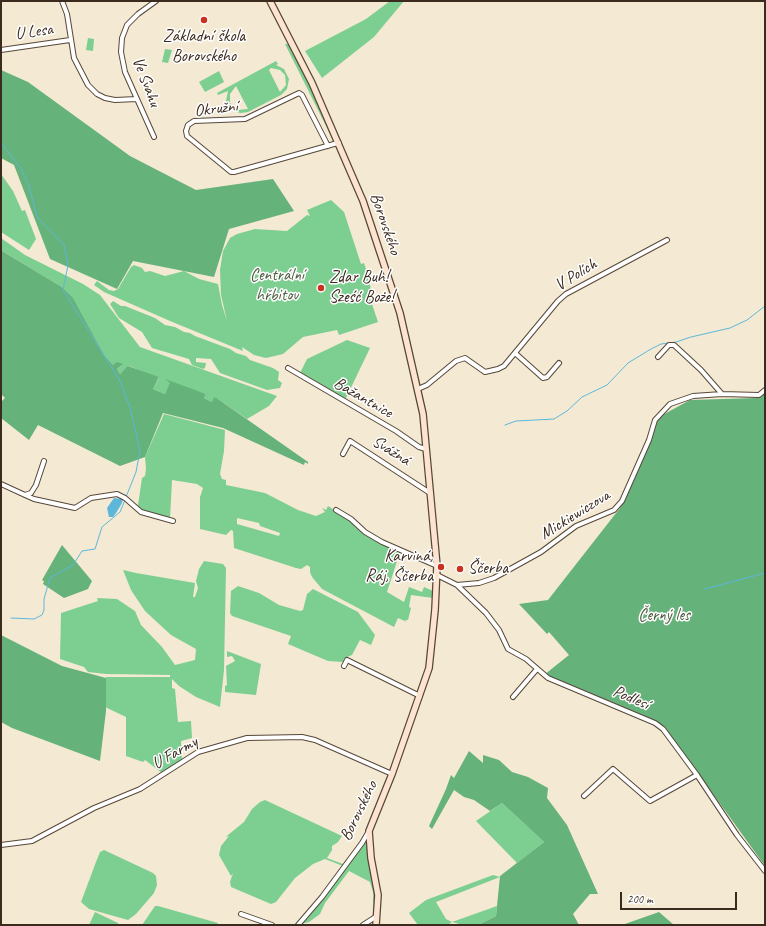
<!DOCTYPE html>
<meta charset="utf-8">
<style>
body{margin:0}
#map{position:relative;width:766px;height:926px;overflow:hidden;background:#f4e9d3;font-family:Caveat,sans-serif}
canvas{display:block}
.frame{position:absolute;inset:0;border:2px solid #3b2a1e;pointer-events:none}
.scale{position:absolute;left:620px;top:892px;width:117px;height:18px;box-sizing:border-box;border:2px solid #3b2a1e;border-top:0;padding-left:5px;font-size:12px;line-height:14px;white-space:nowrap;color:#3b2a1e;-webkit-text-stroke:3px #fff;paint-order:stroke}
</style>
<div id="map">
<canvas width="766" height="926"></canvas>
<div class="frame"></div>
<div class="scale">200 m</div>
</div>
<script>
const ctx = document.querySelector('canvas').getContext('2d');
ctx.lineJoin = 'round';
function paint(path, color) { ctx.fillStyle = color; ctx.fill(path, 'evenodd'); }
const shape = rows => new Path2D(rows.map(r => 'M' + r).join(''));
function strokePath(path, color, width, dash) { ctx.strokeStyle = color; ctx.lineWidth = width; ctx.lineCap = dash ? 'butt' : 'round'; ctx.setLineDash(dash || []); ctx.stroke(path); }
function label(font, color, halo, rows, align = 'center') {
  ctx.font = font + ' Caveat,sans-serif'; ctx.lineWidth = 3; ctx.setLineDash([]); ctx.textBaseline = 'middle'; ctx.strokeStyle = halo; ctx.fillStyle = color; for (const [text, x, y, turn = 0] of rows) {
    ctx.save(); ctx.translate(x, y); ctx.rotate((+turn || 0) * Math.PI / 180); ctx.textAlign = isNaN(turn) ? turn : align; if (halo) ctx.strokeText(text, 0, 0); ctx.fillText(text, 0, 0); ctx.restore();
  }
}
paint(shape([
 [390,1,404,1,374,37,322,78,305,51,366,19],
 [88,38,94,39,93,51,86,50],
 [285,44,289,44,303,69,336,140,334,142],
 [165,49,172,50,168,63,162,62],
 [276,61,278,64,276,65,284,69,289,79,287,89,281,95,248,112,241,113,236,112,229,107,226,101,228,91,218,95,217,93],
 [271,68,280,70,285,75,286,85,280,92,269,70],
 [236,86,248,109,247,109,238,110,230,103,230,94],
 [219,71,224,82,205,92,199,82],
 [1,174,13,191,22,211,25,210,36,239,29,250,1,232],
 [331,200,344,212,361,264,364,263,369,278,371,291,368,292,378,322,339,335,337,330,303,337,283,354,266,358,254,355,242,347,243,351,170,321,104,292,94,285,97,281,109,290,114,291,118,289,131,267,134,265,142,268,145,272,150,271,165,276,184,271,199,279,218,284,222,305,227,321,221,295,220,270,223,251,230,238,237,234,255,229,287,231,307,215,310,216,307,210],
 [1,238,25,255,83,284,100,295,140,347,277,396,269,406,247,419,218,399,212,402,204,398,206,394,171,383,165,394,153,389,159,378,129,366,120,374,117,369,121,366,113,365,108,359,105,358,73,299,62,287,2,251,1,254],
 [113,301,121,306,125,306,155,318,165,325,175,327,184,332,190,333,195,336,230,349,236,353,246,356,250,360,273,368,279,372,278,380,282,383,280,388,267,390,220,373,211,359,196,358,196,362,206,363,205,368,203,369,192,365,189,359,152,348,142,332,119,318,110,304],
 [347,340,370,348,345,400,300,373,307,359],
 [164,414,225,430,224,451,220,474,222,479,226,480,226,485,265,493,298,510,316,516,325,512,322,508,326,510,328,506,400,552,387,592,404,602,409,587,422,592,424,587,433,591,433,598,411,595,409,607,411,608,408,620,405,620,407,622,398,618,394,627,322,589,312,577,310,572,310,567,307,565,301,569,296,568,234,548,233,531,231,530,226,535,200,529,200,497,203,488,197,484,172,480,170,519,141,511,138,505,142,478,145,476,146,468,145,457],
 [237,518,259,523,260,526,280,533,279,536,237,524],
 [204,561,223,564,226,568,224,670,220,707,196,697,179,686,172,679,172,688,175,689,178,722,191,721,192,738,181,741,182,759,162,773,145,760,143,762,126,756,126,717,105,707,106,677,170,677,170,675,106,674,88,672,84,667,60,659,61,613,98,601,97,598,117,599,135,611,141,625,162,647,175,665,195,660,196,649,171,635,145,611,131,590,123,570,136,573,195,583,193,597,195,597,198,588,196,581,199,569],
 [238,586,259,593,279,605,300,611,303,610,307,594,313,589,358,612,375,635,371,645,360,640,352,655,345,658,343,662,328,661,288,644,291,636,232,616,230,613,231,591],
 [227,651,261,664,256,695,225,692,225,686,227,685,226,666,235,661,232,656,227,657],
 [265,800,342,836,338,842,332,846,332,850,327,858,343,864,352,853,343,866,325,859,313,864,295,878,276,902,271,904,231,887,230,882,233,873,231,876,219,855,221,846,229,836,226,837,228,835,244,822,252,809,260,802],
 [502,803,544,842,517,863,476,821],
 [368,839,375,883,375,907,373,916,373,892,370,882,349,871,325,903,320,914,309,922,301,924],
 [104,850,153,873,156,876,157,885,154,893,136,914,128,920,89,909,81,902,96,862,100,852],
 [493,875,500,877,436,902,446,919,452,922,497,906,496,916,478,925,463,925,452,922,448,925,418,925,409,913,426,900],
 [155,906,158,906,218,923,217,925,142,925],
 [95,912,118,923,118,925,89,925]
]), '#7dcf91');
paint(shape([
 [1,70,28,82,130,156,196,190,273,179,294,211,229,229,214,277,133,261,117,289,50,259,14,165,1,158],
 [2,251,62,287,73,298,105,357,108,359,113,365,117,362,123,364,117,369,120,374,128,366,159,377,153,389,165,394,170,383,165,379,206,394,204,398,212,402,214,397,218,399,308,462,308,464,305,462,304,465,223,428,163,413,145,457,120,466,38,425,29,440,1,418,1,402,5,398,1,394],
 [765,391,765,866,664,726,544,675,569,655,549,632,547,634,519,604,548,600,620,508,659,417,690,400,756,398],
 [62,545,92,581,88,589,64,598,43,584,44,581,42,580],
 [1,635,62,666,106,678,106,711,100,761,12,728,1,722],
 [469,751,483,763,483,755,499,760,512,772,528,777,548,788,547,798,567,825,598,894,590,894,573,914,579,925,478,925,496,916,500,876,544,842,502,803,490,811,474,800,464,797,454,790,432,829,429,826,446,789,451,775,454,778],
 [659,912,674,925,622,925]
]), '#66b27b');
paint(shape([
 [114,498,123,499,122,503,116,513,113,517,109,517,107,508]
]), '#5cb7da');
strokePath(shape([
 [1,143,21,168,29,186,37,217,64,245,68,265,63,290,119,379,130,407,140,451,136,472,126,497],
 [505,425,516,421,554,419,567,411,582,397,607,385,628,363,651,349,661,344,676,342,691,337,730,328,747,320,765,306],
 [705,589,765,573],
 [11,618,34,619,42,615,44,610,44,599,50,578,73,565,82,551,95,549,102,527,120,512,125,500]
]), '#5cb7da', 1);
const street = shape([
 [62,1,67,14,74,58,88,85,97,94,105,98,115,100,137,99],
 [1,50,70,40],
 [154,137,125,72,121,52,122,38,127,25,138,14,156,1],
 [328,146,302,95,299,93,245,119,194,121,188,125,186,131,187,136,231,172,234,172,263,164,334,144,339,143],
 [515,353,543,378,547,377,559,363],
 [658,357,669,345,674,345,701,370,722,394],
 [288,368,396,431,419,447,426,449],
 [418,389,427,385,456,361,465,358,485,372,498,369,504,366,558,301,566,294,667,240],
 [343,454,350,441,430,493],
 [1,484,25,495,31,493,36,485,44,461],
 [25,495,34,499,75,508,91,498,117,494,125,498,141,512,173,521],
 [336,510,351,519,365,532,382,542,437,566],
 [437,575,457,585,479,583,494,578,541,552,576,526,614,510,622,501,649,440,655,420,670,404,693,396,722,394,759,395,765,390],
 [457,585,486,613,499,630,508,649,526,659,548,678,655,723,663,729,697,775,737,835,765,871],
 [344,666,347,660,420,696],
 [513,697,537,669],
 [584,796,613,769,650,801,697,775],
 [1,845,32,841,94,808,140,789,198,752,247,738,302,737,315,740,392,774],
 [241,914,272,925],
 [298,925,322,897,362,843,369,831],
 [363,925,377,916]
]);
const secondary = shape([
 [270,1,312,83,363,201,400,313,423,414,437,566,435,610,429,668,392,774,369,831,371,858,378,895,376,925]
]);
strokePath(street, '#574739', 6);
strokePath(secondary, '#574739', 8);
strokePath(street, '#fff', 4);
strokePath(secondary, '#fde4d0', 5.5);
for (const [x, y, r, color] of [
 [204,20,4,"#c8321e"],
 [321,288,4,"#c8321e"],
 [441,567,4,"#c8321e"],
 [460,569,4,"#c8321e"]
]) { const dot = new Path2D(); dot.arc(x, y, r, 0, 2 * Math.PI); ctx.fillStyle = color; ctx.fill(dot); strokePath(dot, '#fff', 1.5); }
label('17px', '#3b2a1e', '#fff', [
 ["U Lesa",34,32,-8],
 ["Ve Svahu",146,82,69],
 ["Okružní",216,109,-7],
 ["Borovského",385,224,71],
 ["V Polích",576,275,-32],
 ["Bažantnice",363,398,30],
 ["Svážná",391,451,32],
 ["Mickiewiczova",575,515,-32],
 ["Podlesí",631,698,23],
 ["U Farmy",175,753,-30],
 ["Borovského",359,811,-64]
]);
label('17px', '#3b2a1e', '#fff', [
 ["Základní škola",204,37,"center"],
 ["Borovského",204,57,"center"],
 ["Zdar Buh!",329,278],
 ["Sześć Boże!",329,298],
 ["Karviná,",433,557,"right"],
 ["Ráj, Ščerba",433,577,"right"],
 ["Ščerba",468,569]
], 'left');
label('17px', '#4f5c40', '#fff', [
 ["Centrální",277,276],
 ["hřbitov",277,296],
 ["Černý les",664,616]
]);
</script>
